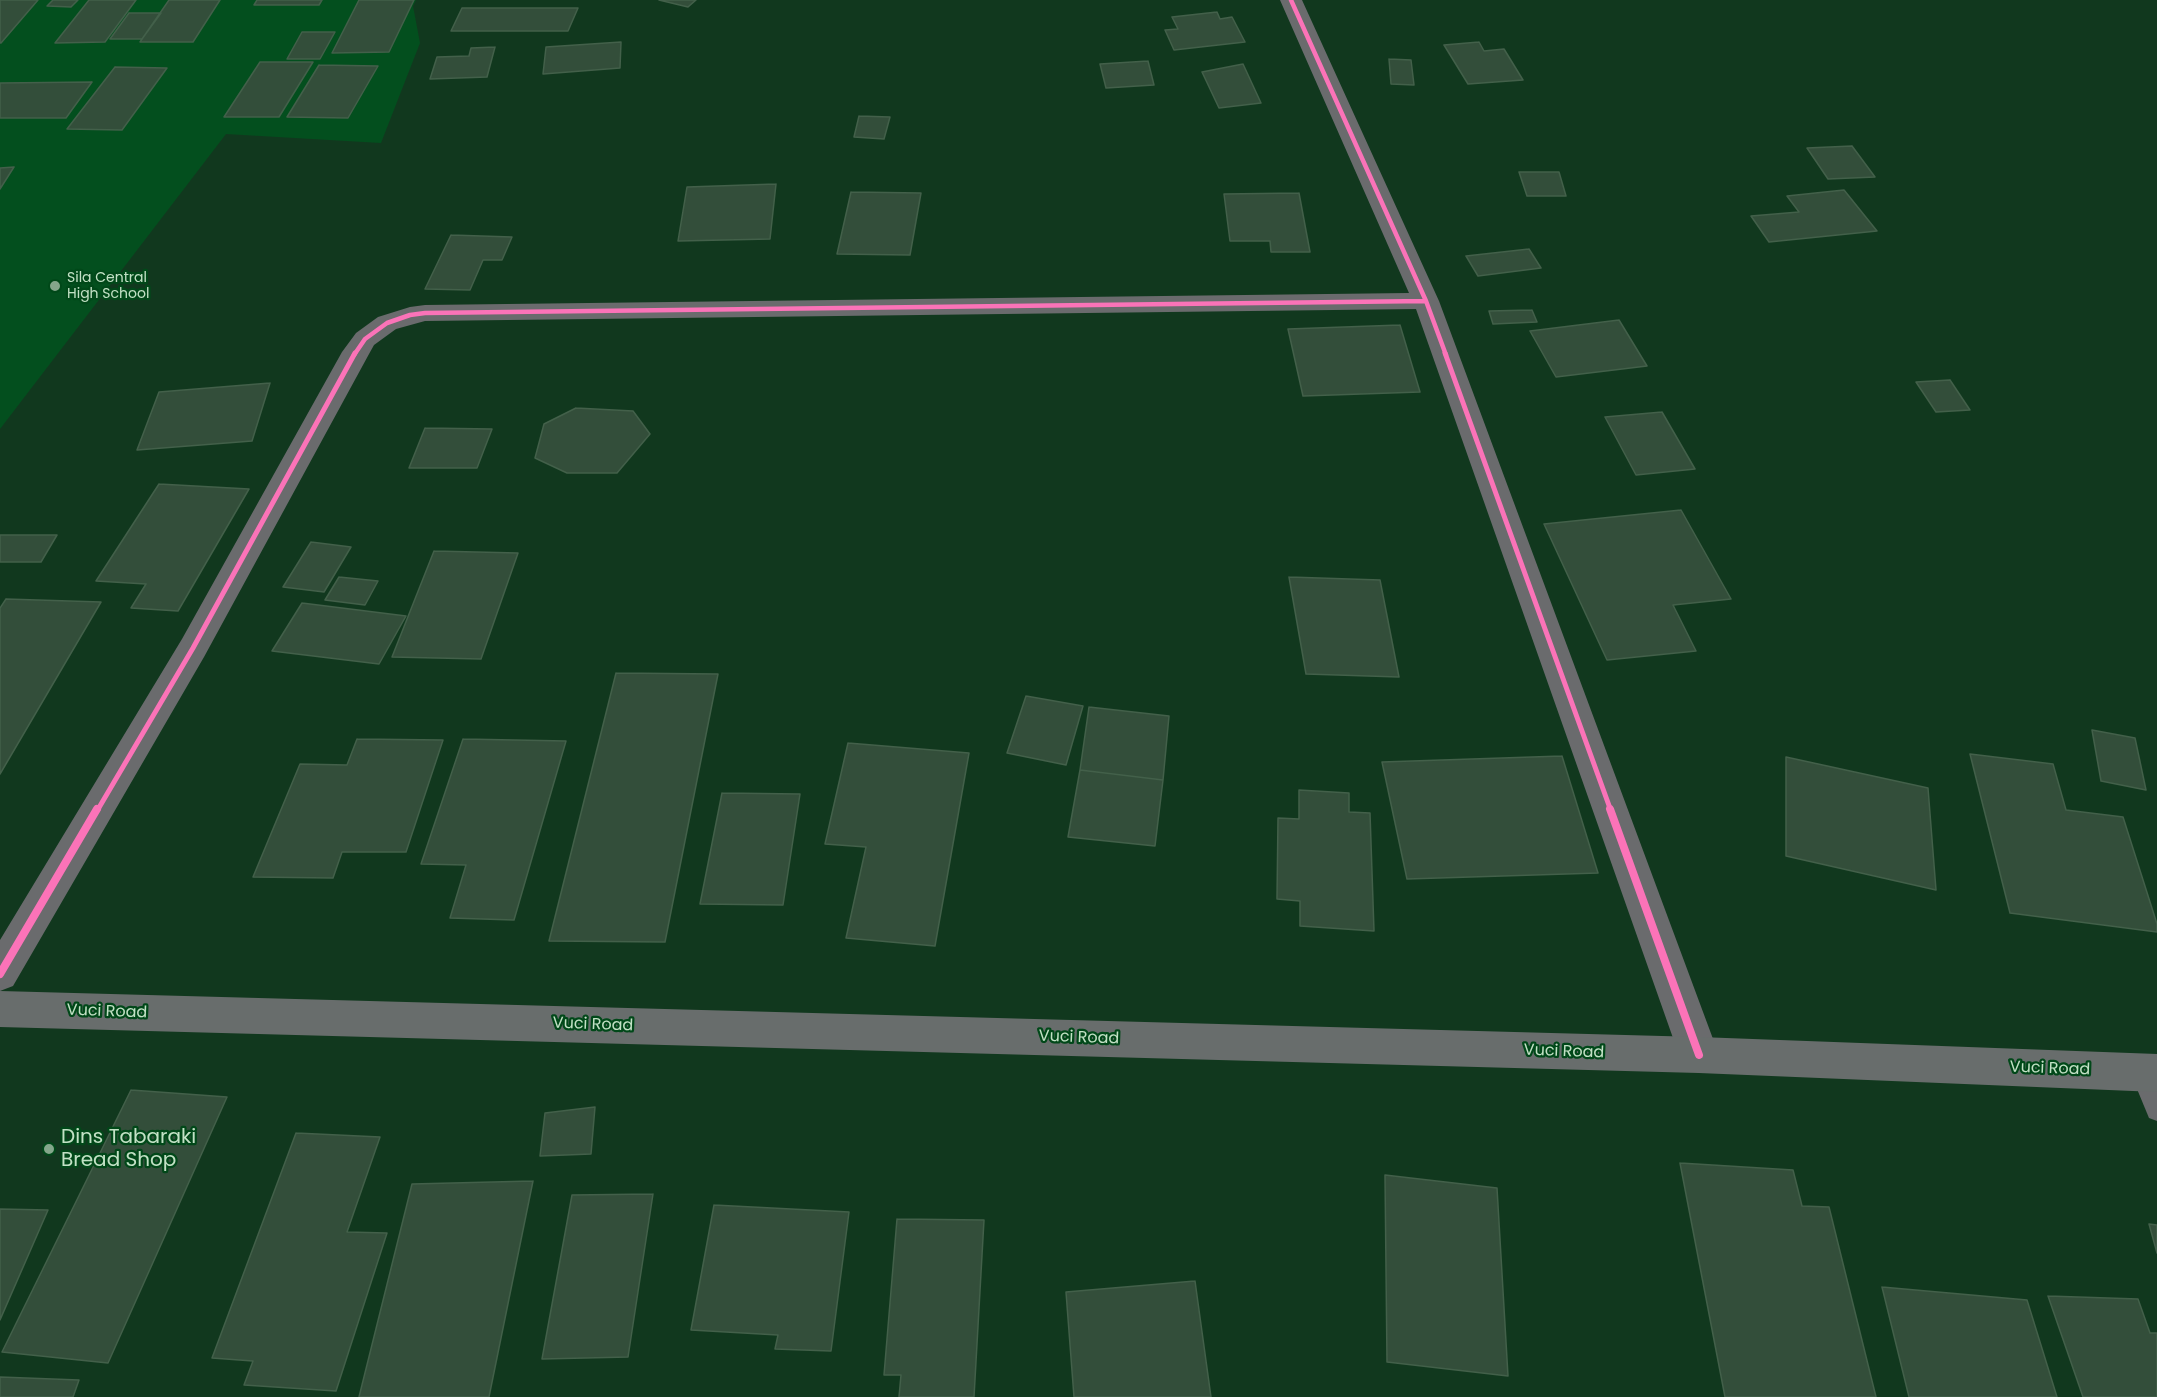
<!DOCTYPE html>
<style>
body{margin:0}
canvas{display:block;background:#11381e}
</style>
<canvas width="2157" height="1397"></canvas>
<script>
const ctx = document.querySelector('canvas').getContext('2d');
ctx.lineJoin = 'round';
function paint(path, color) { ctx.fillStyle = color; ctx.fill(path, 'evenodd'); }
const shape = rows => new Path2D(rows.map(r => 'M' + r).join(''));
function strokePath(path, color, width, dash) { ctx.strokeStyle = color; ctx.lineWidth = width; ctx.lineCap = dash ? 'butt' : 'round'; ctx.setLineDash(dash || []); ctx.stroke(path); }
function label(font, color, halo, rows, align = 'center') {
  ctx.font = font + ' Poppins,sans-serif'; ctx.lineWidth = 4.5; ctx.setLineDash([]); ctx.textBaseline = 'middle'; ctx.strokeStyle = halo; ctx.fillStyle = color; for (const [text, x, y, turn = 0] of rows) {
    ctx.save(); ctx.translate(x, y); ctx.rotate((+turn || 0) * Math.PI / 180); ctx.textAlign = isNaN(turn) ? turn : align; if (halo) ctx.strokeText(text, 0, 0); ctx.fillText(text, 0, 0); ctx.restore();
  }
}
paint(shape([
 [0,0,416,0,413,6,420,43,381,143,226,134,0,429]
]), '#034f1e');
const building = shape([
 [0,0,38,0,1,43,0,43,0,0],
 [53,0,78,0,71,7,47,6,53,0],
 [89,0,136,0,105,42,55,43,89,0],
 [169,0,220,0,193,42,140,42,169,0],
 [257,0,322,0,319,5,254,5,257,0],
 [359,0,414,0,389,52,332,53,359,0],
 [659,0,696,0,688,7,659,0],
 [462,8,578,8,568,31,451,31,462,8],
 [1217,12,1220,19,1232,17,1245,42,1174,50,1165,30,1178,29,1172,17,1217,12],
 [129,13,161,13,142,39,110,39,129,13],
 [302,32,335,32,320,59,287,59,302,32],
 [621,42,620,68,543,74,546,47,621,42],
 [1479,42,1484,51,1504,49,1523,80,1468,84,1444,45,1479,42],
 [495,47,487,77,430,79,437,57,469,56,471,48,495,47],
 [1389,59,1411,60,1414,85,1391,84,1389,59],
 [1148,61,1154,85,1106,88,1100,64,1148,61],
 [260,62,313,62,279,117,224,117,260,62],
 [1243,64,1261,103,1219,108,1202,72,1243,64],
 [319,65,378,66,348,118,287,117,319,65],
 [115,67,167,68,122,130,67,129,115,67],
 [92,82,66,118,0,118,0,83,92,82],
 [859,116,890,117,884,139,854,137,859,116],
 [1852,146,1875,177,1828,179,1807,148,1852,146],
 [14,167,0,189,0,168,14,167],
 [1519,172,1559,172,1566,196,1527,196,1519,172],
 [776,184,770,239,678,241,687,187,776,184],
 [1844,190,1877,231,1769,242,1751,216,1799,212,1787,196,1844,190],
 [851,192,921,193,910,255,837,254,851,192],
 [1299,193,1310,252,1271,252,1270,241,1230,241,1224,194,1299,193],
 [451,235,512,237,502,260,483,260,470,290,425,289,451,235],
 [1529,249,1541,268,1478,276,1466,256,1529,249],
 [1532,310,1537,322,1493,324,1489,311,1532,310],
 [1619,320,1647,366,1556,377,1530,331,1619,320],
 [1400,325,1420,392,1303,396,1288,329,1400,325],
 [1950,380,1970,410,1936,412,1916,382,1950,380],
 [270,383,252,441,137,450,159,392,270,383],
 [576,408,633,411,650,434,617,473,567,473,535,458,544,424,576,408],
 [1662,412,1695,469,1636,475,1605,417,1662,412],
 [425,428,492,429,477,468,409,468,425,428],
 [159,484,249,489,178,611,131,608,146,584,96,581,159,484],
 [1681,510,1731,599,1673,605,1696,651,1607,660,1544,524,1681,510],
 [0,535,57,535,41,562,0,562,0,535],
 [311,542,351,547,324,592,283,587,311,542],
 [434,551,518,553,481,659,392,657,434,551],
 [339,577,378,581,365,605,325,600,339,577],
 [1289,577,1380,580,1399,677,1306,674,1289,577],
 [6,599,101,602,0,774,0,608,6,599],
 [302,603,406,616,379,664,272,651,302,603],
 [616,673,718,674,665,942,549,941,616,673],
 [1026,696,1083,706,1066,765,1007,753,1026,696],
 [1089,707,1169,716,1163,780,1080,770,1089,707],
 [2092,730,2135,738,2146,790,2101,781,2092,730],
 [357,739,443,740,406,852,342,852,333,878,253,877,300,764,347,765,357,739],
 [463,739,566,741,514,920,450,918,466,865,421,864,463,739],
 [848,743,969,753,935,946,846,938,866,847,825,844,848,743],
 [1970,754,2053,764,2066,810,2123,817,2157,924,2157,932,2010,913,1970,754],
 [1562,756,1598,873,1407,879,1382,762,1562,756],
 [1786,757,1928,788,1936,890,1786,856,1786,757],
 [1080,770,1163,780,1155,846,1068,837,1080,770],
 [1299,790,1349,793,1349,812,1370,813,1374,931,1300,926,1300,901,1277,899,1278,818,1299,819,1299,790],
 [722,793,800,794,783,905,700,904,722,793],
 [131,1090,227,1097,108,1363,2,1352,131,1090],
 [595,1107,591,1154,540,1156,545,1113,595,1107],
 [296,1133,380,1137,347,1232,387,1233,336,1391,244,1385,253,1361,212,1358,296,1133],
 [1680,1163,1793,1170,1802,1206,1829,1207,1876,1397,1725,1397,1680,1163],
 [1385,1175,1497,1188,1508,1376,1387,1362,1385,1175],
 [533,1181,489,1397,359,1397,412,1184,533,1181],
 [653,1194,628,1357,542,1359,572,1195,653,1194],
 [714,1205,849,1212,831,1351,775,1349,778,1335,691,1330,714,1205],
 [0,1209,48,1210,0,1320,0,1209],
 [897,1219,984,1220,974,1397,899,1397,901,1375,884,1375,897,1219],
 [2149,1224,2157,1225,2157,1253,2149,1224],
 [1195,1281,1211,1397,1074,1397,1066,1292,1195,1281],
 [1882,1287,2027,1300,2057,1397,1909,1397,1882,1287],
 [2048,1296,2138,1299,2150,1333,2157,1333,2157,1397,2083,1397,2048,1296],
 [0,1377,79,1380,73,1397,0,1397,0,1377]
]);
paint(building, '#334e3a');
strokePath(building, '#43604a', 1.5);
paint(shape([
 [2142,1061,2150,1064,2157,1080,2157,1121,2149,1118,2130,1072,2134,1064,2142,1061]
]), '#6a6b6d');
paint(shape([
 [1280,0,1302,0,1439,301,1719,1055,1713,1068,1699,1073,1685,1068,1679,1055,1416,309,425,321,396,329,374,345,369,354,204,657,13,986,0,991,0,940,182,639,342,352,356,333,378,317,410,307,425,305,1409,293,1280,0]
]), '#6a6b6d');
paint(shape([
 [0,991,1699,1037,2157,1054,2157,1092,1699,1073,0,1027,0,991]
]), '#686d6c');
strokePath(shape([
 [1291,0,1426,301,1446,355],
 [354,355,365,339,387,323,410,315,425,313,1426,301]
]), '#fb73b8', 4.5);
strokePath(shape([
 [1445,353,1611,811],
 [97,811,193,648,355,353]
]), '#fb73b8', 5);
strokePath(shape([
 [1610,809,1699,1055],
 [0,974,97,809]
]), '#fb73b8', 8);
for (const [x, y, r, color] of [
 [55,286,6,"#84a68b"],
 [49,1149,6,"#84a68b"]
]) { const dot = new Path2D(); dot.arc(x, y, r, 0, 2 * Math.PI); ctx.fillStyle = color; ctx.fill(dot); strokePath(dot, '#014819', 2); }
label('14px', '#c2e1c5', '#014819', [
 ["Sila Central",67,278],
 ["High School",67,294]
], 'left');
label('16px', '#c2e1c5', '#014819', [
 ["Vuci Road",107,1012,2],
 ["Vuci Road",593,1025,2],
 ["Vuci Road",1079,1038,2],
 ["Vuci Road",1564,1052,2],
 ["Vuci Road",2050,1069,2]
]);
label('20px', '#c2e1c5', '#014819', [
 ["Dins Tabaraki",61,1138],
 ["Bread Shop",61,1161]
], 'left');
</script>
